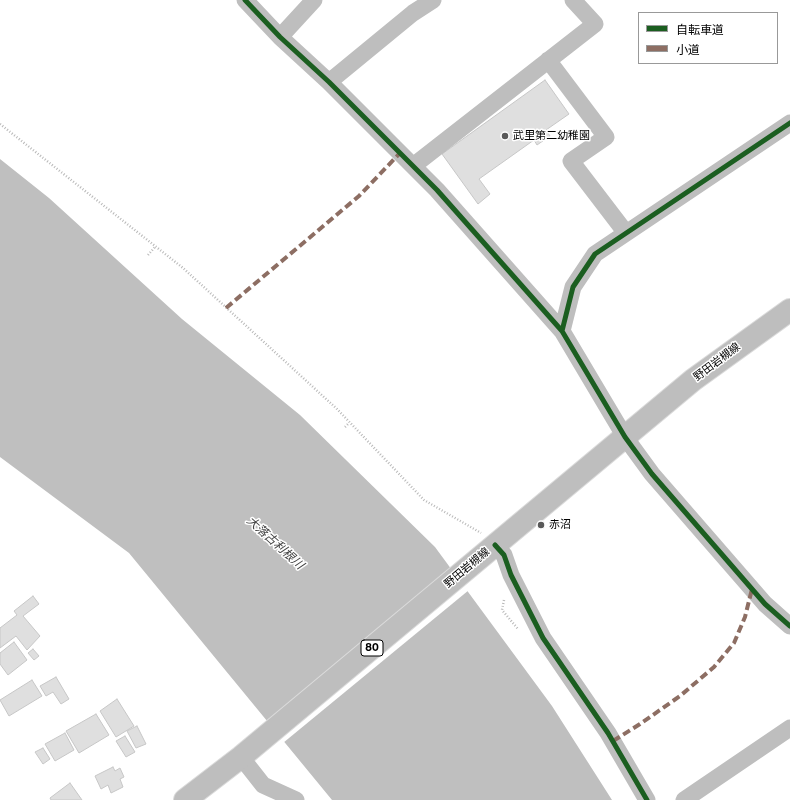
<!DOCTYPE html>
<meta charset="utf-8">
<style>
body{margin:0}
#map{position:relative;width:790px;height:800px;overflow:hidden;background:#fff;font-family:Montserrat,"Noto Sans JP",sans-serif}
canvas{display:block}
.legend{position:absolute;left:638px;top:12px;width:140px;height:52px;box-sizing:border-box;background:#fff;border:1px solid #999;margin:0;padding:5px 7px;list-style:none;font-size:12px;color:#000}
.legend li{display:flex;align-items:center;gap:8px;height:20px}
.legend b{width:20px;border:1px solid #999}
</style>
<div id="map">
<canvas width="790" height="800"></canvas>
<ul class="legend">
<li><b style="height:5px;background:#1b5e20"></b>自転車道</li>
<li><b style="height:5px;background:#8d6e63"></b>小道</li>
</ul>
</div>
<script>
const ctx = document.querySelector('canvas').getContext('2d');
ctx.lineJoin = 'round';
function paint(path, color) { ctx.fillStyle = color; ctx.fill(path, 'evenodd'); }
const shape = rows => new Path2D(rows.map(r => 'M' + r).join(''));
function strokePath(path, color, width, dash) { ctx.strokeStyle = color; ctx.lineWidth = width; ctx.lineCap = dash ? 'butt' : 'round'; ctx.setLineDash(dash || []); ctx.stroke(path); }
function label(font, color, halo, rows, align = 'center') {
  ctx.font = font + ' Montserrat,"Noto Sans JP",sans-serif'; ctx.lineWidth = 3; ctx.setLineDash([]); ctx.textBaseline = 'middle'; ctx.strokeStyle = halo; ctx.fillStyle = color; for (const [text, x, y, turn = 0] of rows) {
    ctx.save(); ctx.translate(x, y); ctx.rotate((+turn || 0) * Math.PI / 180); ctx.textAlign = isNaN(turn) ? turn : align; if (halo) ctx.strokeText(text, 0, 0); ctx.fillText(text, 0, 0); ctx.restore();
  }
}
paint(shape([
 [0,159,49,198,182,319,300,415,435,547,552,706,612,800,332,800,129,553,0,457]
]), '#bfbfbf');
paint(shape([
 [454,570,469,590,283,743,267,723]
]), '#fff');
const building = shape([
 [545,80,569,114,546,130,550,136,537,145,534,140,479,179,490,194,478,204,442,154,545,80],
 [33,596,39,604,23,616,40,636,27,650,16,636,0,648,0,628,17,615,14,611,33,596],
 [14,642,27,660,8,675,0,664,0,653,14,642],
 [33,649,39,656,34,660,28,653,33,649],
 [56,677,69,699,61,704,53,692,46,696,40,686,56,677],
 [32,680,42,696,9,716,0,700,32,680],
 [117,699,134,726,116,737,100,711,117,699],
 [96,714,109,735,79,753,66,731,96,714],
 [137,726,146,744,136,748,127,731,137,726],
 [65,733,74,750,55,761,45,744,65,733],
 [125,736,135,752,126,757,116,741,125,736],
 [43,748,50,759,43,764,35,752,43,748],
 [113,767,115,771,120,768,124,777,120,779,123,787,111,793,108,785,101,789,95,776,113,767],
 [70,783,82,800,51,800,50,798,70,783]
]);
paint(building, '#dfdfdf');
strokePath(building, '#c7c7c7', 1);
const primary = shape([
 [185,800,241,757,693,380,790,310]
]);
strokePath(primary, '#dbdbdb', 24);
strokePath(shape([
 [0,124,183,268,337,409,424,500,481,533],
 [148,255,155,247],
 [345,427,349,423],
 [504,600,502,610,518,629]
]), '#b9b9b9', 2.5, [1, 2]);
strokePath(shape([
 [245,0,280,37,329,82,437,190,562,331,625,437,652,474,765,604,790,626],
 [280,37,314,0],
 [548,60,606,137,571,161,626,233],
 [329,82,413,13,433,0],
 [413,166,595,24,573,0],
 [562,331,573,287,595,254,790,123],
 [495,545,504,555,511,575,543,638,608,733,647,800],
 [241,757,263,785,296,800],
 [684,800,790,728]
]), '#bebebe', 17);
strokePath(primary, '#bebebe', 22);
strokePath(shape([
 [226,308,359,196,400,153],
 [613,741,640,724,680,696,714,667,734,643,745,617,752,589]
]), '#8d6e63', 4, [8, 4]);
strokePath(shape([
 [245,0,280,37,329,82,437,190,562,331,625,437,652,474,765,604,790,626],
 [562,331,573,287,595,254,790,123],
 [495,545,504,555,511,575,543,638,608,733,647,800]
]), '#1b5e20', 5);
for (const [x, y, r, color] of [
 [505,136,4,"#595959"],
 [541,525,4,"#595959"]
]) { const dot = new Path2D(); dot.arc(x, y, r, 0, 2 * Math.PI); ctx.fillStyle = color; ctx.fill(dot); strokePath(dot, '#fff', 1.5); }
for (const [x, y, w] of [
 [372,648,22]
]) { const box = new Path2D(); box.roundRect(x - w / 2, y - 8, w, 16, 3); ctx.fillStyle = '#fff'; ctx.fill(box); strokePath(box, '#000', 1); }
label('bold 10px', '#000', null, [
 ["80",372,648]
]);
label('11px', '#000', '#fff', [
 ["武里第二幼稚園",513,136],
 ["赤沼",549,525]
], 'left');
label('11px', '#000', '#fff', [
 ["野田岩槻線",717,362,-37],
 ["野田岩槻線",467,568,-40]
]);
label('italic 12px', '#444', '#fff', [
 ["大落古利根川",275,543,42]
]);
</script>
